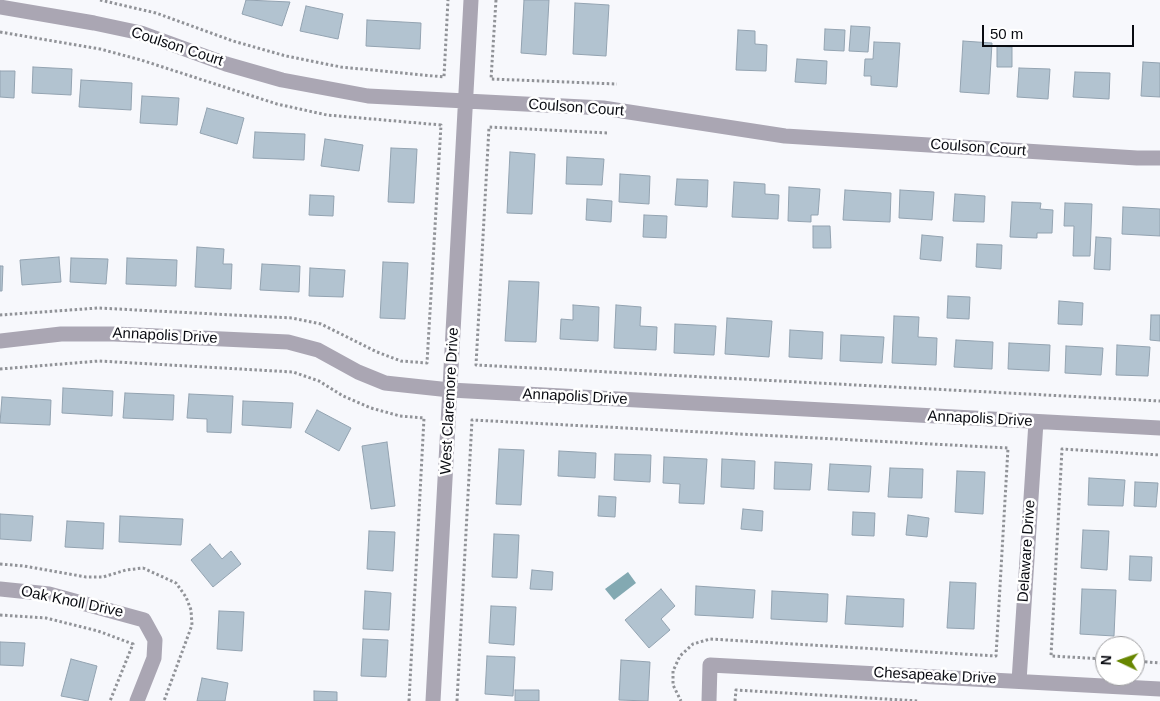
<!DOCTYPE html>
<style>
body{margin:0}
#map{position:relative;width:1160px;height:701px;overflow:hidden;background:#f7f8fc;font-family:Arial,sans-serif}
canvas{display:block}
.north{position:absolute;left:1095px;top:636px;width:50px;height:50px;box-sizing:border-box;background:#fff;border:1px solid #9d9da0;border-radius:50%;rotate:273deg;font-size:14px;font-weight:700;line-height:20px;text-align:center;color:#090b11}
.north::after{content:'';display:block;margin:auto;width:18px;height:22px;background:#678600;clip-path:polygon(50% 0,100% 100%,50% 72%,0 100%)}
.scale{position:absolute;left:982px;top:25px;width:152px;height:22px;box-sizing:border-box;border:2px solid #090b11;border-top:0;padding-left:6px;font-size:15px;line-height:18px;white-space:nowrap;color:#090b11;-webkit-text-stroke:4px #fff;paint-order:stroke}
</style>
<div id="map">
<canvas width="1160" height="701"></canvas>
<div class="north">N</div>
<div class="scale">50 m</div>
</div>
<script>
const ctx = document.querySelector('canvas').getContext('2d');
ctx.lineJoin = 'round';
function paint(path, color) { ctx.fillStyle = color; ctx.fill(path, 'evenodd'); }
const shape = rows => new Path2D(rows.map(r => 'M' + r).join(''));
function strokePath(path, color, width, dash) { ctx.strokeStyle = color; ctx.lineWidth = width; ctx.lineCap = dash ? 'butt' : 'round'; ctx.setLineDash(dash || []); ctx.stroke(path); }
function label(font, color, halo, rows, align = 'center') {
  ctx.font = font + ' Arial,sans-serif'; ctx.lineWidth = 5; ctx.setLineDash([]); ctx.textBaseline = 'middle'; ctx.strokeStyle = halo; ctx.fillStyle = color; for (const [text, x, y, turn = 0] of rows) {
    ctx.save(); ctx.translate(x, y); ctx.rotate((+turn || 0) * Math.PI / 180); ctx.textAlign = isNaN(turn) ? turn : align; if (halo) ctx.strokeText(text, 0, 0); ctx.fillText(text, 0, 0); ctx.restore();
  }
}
paint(shape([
 [628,572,636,583,614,600,605,589]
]), '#83a9b2');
const building = shape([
 [246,0,290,2,282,26,242,14,246,0],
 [524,0,549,0,546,55,521,53,524,0],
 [575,3,609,5,606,56,573,54,575,3],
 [306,6,343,14,338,39,300,31,306,6],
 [367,20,421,23,420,49,366,46,367,20],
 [851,26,870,27,868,52,849,51,851,26],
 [825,29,845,30,844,51,824,50,825,29],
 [738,30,755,31,755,44,767,45,766,71,736,70,738,30],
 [963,41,992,43,989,94,960,92,963,41],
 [874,42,900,43,897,87,871,85,871,76,864,76,865,59,873,59,874,42],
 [997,46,1012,47,1012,67,997,67,997,46],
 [797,59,827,61,826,84,795,82,797,59],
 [1143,62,1160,63,1160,97,1141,96,1143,62],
 [33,67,72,69,71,95,32,93,33,67],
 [1019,68,1050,69,1048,99,1017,97,1019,68],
 [0,71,15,71,14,98,0,97,0,71],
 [1075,72,1110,73,1109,99,1073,97,1075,72],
 [81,80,132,83,131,110,79,107,81,80],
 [142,96,179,98,177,125,140,123,142,96],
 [207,108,244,118,237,144,200,133,207,108],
 [255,132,305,134,304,160,253,158,255,132],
 [325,139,363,145,359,171,321,166,325,139],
 [391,148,417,149,414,203,388,202,391,148],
 [510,152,535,154,532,214,507,213,510,152],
 [567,157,604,159,602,185,566,184,567,157],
 [620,174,650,176,649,204,619,202,620,174],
 [677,179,708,180,707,207,675,205,677,179],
 [734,182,765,184,765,194,779,195,778,219,732,217,734,182],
 [789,187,820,189,818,215,811,215,811,222,788,221,789,187],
 [845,190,891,193,890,222,843,220,845,190],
 [900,190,934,192,932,220,899,218,900,190],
 [955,194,985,196,984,222,953,221,955,194],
 [310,195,334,196,333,216,309,215,310,195],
 [587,199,612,201,611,222,586,220,587,199],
 [1012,202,1041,203,1040,209,1053,210,1052,233,1037,233,1037,238,1010,237,1012,202],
 [1065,203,1092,204,1090,256,1073,256,1074,226,1064,226,1065,203],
 [1123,207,1160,209,1160,236,1122,234,1123,207],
 [644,215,667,216,666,238,643,237,644,215],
 [813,226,830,226,831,248,813,248,813,226],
 [922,235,943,237,941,261,920,259,922,235],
 [1096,237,1111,238,1110,270,1094,269,1096,237],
 [977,244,1002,245,1001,269,976,267,977,244],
 [197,247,224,249,223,264,232,264,231,289,195,287,197,247],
 [59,257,61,282,22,285,20,260,59,257],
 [71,258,108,259,106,284,70,282,71,258],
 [127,258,177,260,176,286,126,284,127,258],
 [383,262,408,263,405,319,380,318,383,262],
 [262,264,300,266,299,292,260,290,262,264],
 [0,266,3,266,2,291,0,291,0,266],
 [310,268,345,270,343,297,309,296,310,268],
 [509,281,539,282,536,342,505,341,509,281],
 [948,296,970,297,969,319,947,318,948,296],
 [1059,301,1083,303,1082,325,1058,324,1059,301],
 [573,305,599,307,598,341,560,339,561,319,573,320,573,305],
 [616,305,641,307,640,326,657,327,656,350,614,348,616,305],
 [1151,315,1160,315,1160,341,1150,340,1151,315],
 [894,316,919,317,918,337,937,338,936,365,892,363,894,316],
 [727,318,772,321,769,357,725,354,727,318],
 [675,324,716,326,714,355,674,353,675,324],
 [790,330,823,332,822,359,789,357,790,330],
 [841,335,884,337,882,363,840,361,841,335],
 [956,340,993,342,992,369,954,367,956,340],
 [1009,343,1050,345,1049,371,1008,369,1009,343],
 [1117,345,1150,347,1148,376,1116,375,1117,345],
 [1066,346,1103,348,1101,375,1065,373,1066,346],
 [63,388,113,391,112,416,62,413,63,388],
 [125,393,174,395,173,420,123,418,125,393],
 [189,394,233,396,231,433,207,432,207,419,187,418,189,394],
 [2,397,51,400,50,425,0,423,2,397],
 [243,401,293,403,291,428,242,425,243,401],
 [317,410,351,428,339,451,305,432,317,410],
 [387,442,395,506,371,509,362,446,387,442],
 [499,449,524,450,521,505,496,504,499,449],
 [559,451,596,453,595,478,558,476,559,451],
 [615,454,651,455,650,482,614,480,615,454],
 [664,457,707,459,704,504,679,503,680,484,663,483,664,457],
 [722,459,755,461,754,489,721,487,722,459],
 [775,462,812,464,810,490,774,489,775,462],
 [830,464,871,466,869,492,828,490,830,464],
 [890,468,923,469,922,498,888,497,890,468],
 [957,471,985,472,983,514,955,512,957,471],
 [1089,478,1125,480,1123,506,1088,505,1089,478],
 [1135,482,1158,483,1156,507,1134,506,1135,482],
 [599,496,616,497,615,517,598,516,599,496],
 [743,509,763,511,762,531,741,529,743,509],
 [853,512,875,513,874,536,852,535,853,512],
 [0,514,33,516,31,541,0,539,0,514],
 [908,515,929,518,927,537,906,535,908,515],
 [120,516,183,519,181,545,119,542,120,516],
 [67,521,104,523,103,549,65,547,67,521],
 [1083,530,1109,531,1107,570,1081,568,1083,530],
 [369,531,395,532,393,571,367,569,369,531],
 [494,534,519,535,517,578,492,577,494,534],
 [210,544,222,559,231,551,241,564,213,587,191,560,210,544],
 [1130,556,1152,557,1151,581,1129,580,1130,556],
 [532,570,553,572,552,590,530,589,532,570],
 [950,582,976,583,974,629,947,628,950,582],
 [696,586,755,590,753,618,695,615,696,586],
 [661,589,675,606,661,619,670,630,649,648,625,620,661,589],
 [1082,589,1116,590,1114,636,1080,634,1082,589],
 [365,591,391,593,389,630,363,629,365,591],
 [772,591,828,594,827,622,771,619,772,591],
 [847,596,904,599,903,627,845,624,847,596],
 [491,606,516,607,514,645,489,643,491,606],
 [219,611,244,612,242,651,217,649,219,611],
 [363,639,388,640,386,677,361,676,363,639],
 [0,642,25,643,23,666,0,665,0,642],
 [487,656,515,657,513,696,485,694,487,656],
 [71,659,97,666,88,701,61,696,71,659],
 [621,660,650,662,648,701,619,700,621,660],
 [202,678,228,683,225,701,197,701,202,678],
 [515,690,539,690,539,701,515,701,515,690],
 [314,691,337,692,337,701,314,701,314,691]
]);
paint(building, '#b2c3d0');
strokePath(building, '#93a3b1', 1);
strokePath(shape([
 [100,0,156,13,233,41,286,56,341,67,444,77,448,0],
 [496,0,491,79,617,84],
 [0,32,100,49,141,60,277,104,327,115,441,125,427,363,401,361,377,352,321,324,292,318,98,308,0,315],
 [607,133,489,127,476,365,1160,401],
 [0,369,99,361,293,372,319,381,343,396,371,408,400,416,424,418,409,701],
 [0,564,24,566,86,577,103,577,126,570,143,568,176,583,186,597,191,610,192,625,164,701],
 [0,615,46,618,98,631,133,644,110,701],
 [1105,659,1051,656,1062,449,1160,455],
 [1135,661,1160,663],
 [457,701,472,420,1008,448,996,656,710,639,693,644,680,656,673,671,673,685,681,701],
 [735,701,736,690,919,701]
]), '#919398', 3, [2.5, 2.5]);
strokePath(shape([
 [0,7,94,23,141,33,226,64,282,80,368,96,603,108,785,136,1137,158,1160,158],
 [0,341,61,334,114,334,288,342,318,350,358,372,385,383,450,390,1160,428],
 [0,589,49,594,144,620,155,640,154,658,137,701],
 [1019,681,1036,422],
 [433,701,471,0],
 [709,701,710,665,1160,689]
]), '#aaa6b3', 15);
label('15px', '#090b11', '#fff', [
 ["Coulson Court",177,47,18],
 ["Coulson Court",576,108,4],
 ["Coulson Court",978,148,4],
 ["Annapolis Drive",165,336,3],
 ["Annapolis Drive",575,397,3],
 ["West Claremore Drive",450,401,-87],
 ["Annapolis Drive",980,419,3],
 ["Delaware Drive",1027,551,-86],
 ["Oak Knoll Drive",72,602,12],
 ["Chesapeake Drive",935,676,3]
]);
</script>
